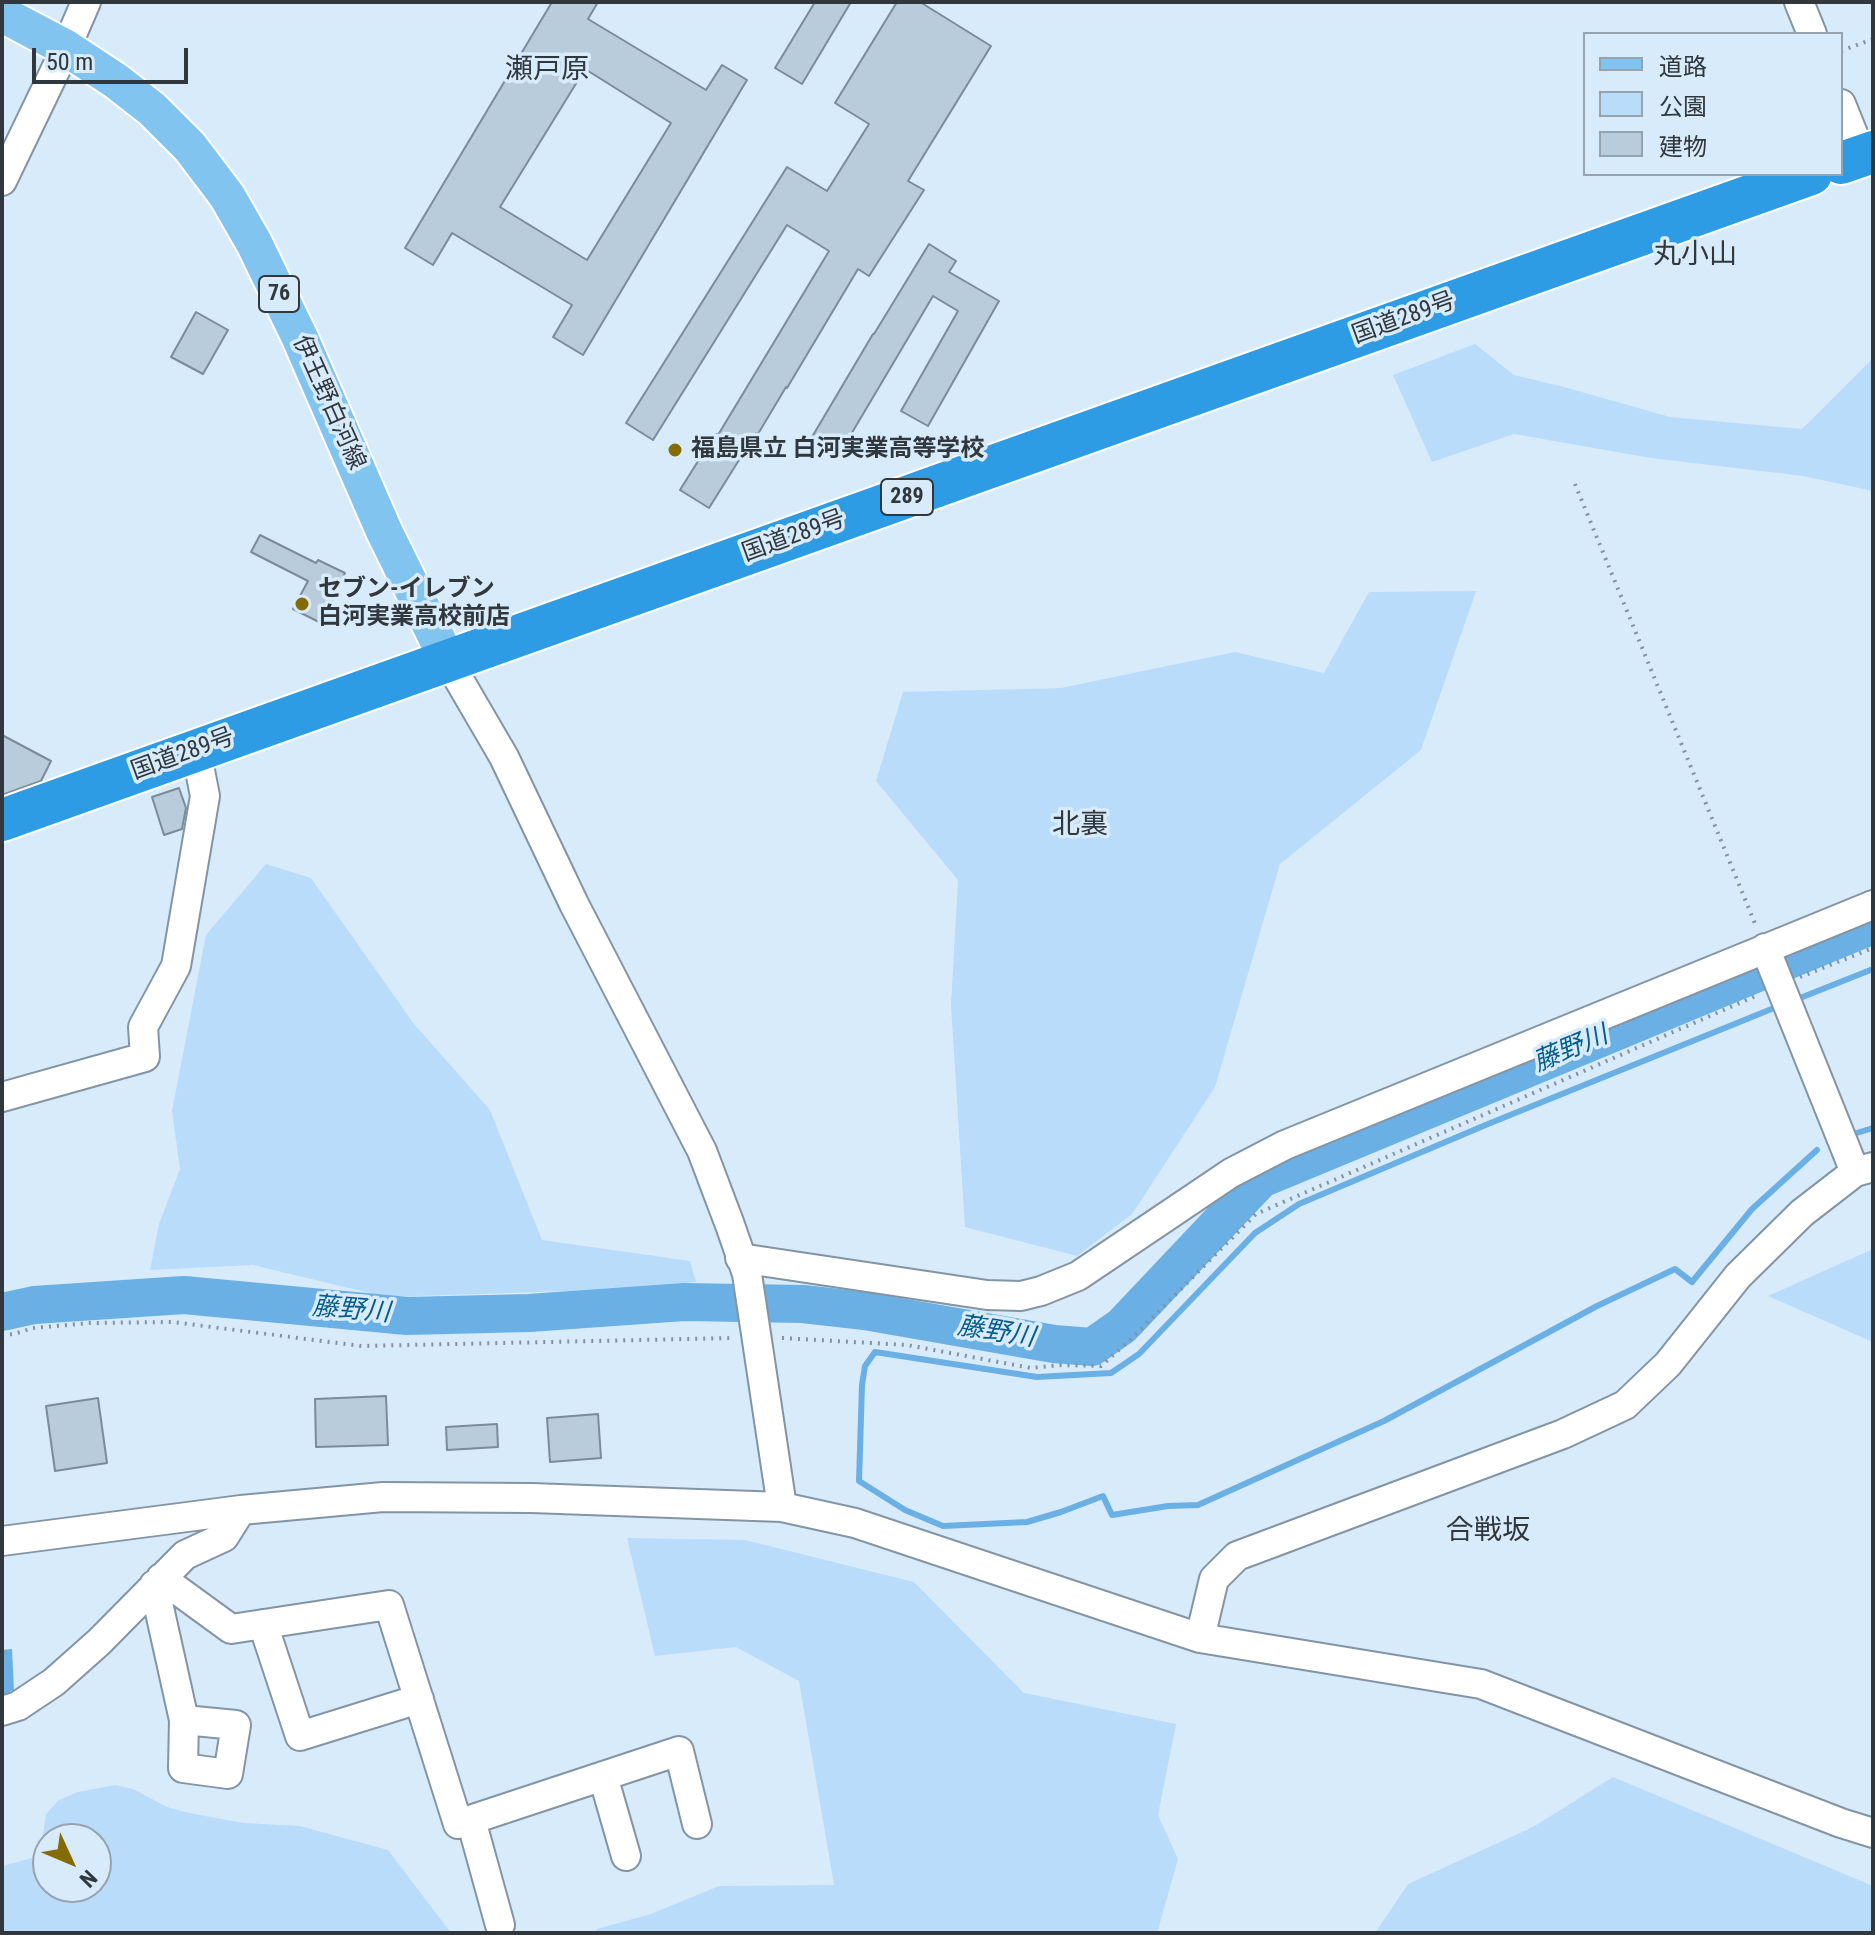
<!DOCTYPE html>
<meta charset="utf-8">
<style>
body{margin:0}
#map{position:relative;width:1875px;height:1935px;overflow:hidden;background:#d8ebfb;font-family:"Roboto Condensed","Noto Sans JP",sans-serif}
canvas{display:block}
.frame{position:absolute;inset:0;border:4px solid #30373d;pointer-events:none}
.legend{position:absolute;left:1583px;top:32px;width:260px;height:144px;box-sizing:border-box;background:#d8ebfb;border:2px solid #95a3af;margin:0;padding:10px 14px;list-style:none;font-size:24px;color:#30373d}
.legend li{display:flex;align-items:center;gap:16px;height:40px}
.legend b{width:40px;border:2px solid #95a3af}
.north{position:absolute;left:32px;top:1823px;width:80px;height:80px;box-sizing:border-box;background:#d8ebfb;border:2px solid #95a3af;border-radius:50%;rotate:134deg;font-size:22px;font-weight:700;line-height:32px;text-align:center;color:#30373d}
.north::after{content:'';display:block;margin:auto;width:28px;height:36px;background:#846b06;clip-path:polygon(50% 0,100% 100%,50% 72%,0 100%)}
.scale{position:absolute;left:32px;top:48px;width:156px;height:36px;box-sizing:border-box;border:4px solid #30373d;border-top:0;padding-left:10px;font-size:24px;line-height:28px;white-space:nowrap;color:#30373d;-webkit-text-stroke:6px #d8ebfb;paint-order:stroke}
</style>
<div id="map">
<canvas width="1875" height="1935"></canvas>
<div class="frame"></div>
<ul class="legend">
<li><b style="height:10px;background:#81c4ef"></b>道路</li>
<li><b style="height:22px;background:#b8dcf9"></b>公園</li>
<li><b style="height:22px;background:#b9ccdb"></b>建物</li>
</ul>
<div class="north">N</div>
<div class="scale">50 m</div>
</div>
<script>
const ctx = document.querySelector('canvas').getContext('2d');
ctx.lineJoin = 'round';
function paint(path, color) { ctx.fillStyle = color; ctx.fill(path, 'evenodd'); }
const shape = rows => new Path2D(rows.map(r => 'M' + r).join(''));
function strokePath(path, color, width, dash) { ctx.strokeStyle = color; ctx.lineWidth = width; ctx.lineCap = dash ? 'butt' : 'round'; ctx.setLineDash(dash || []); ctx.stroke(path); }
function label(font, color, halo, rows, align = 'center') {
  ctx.font = font + ' "Roboto Condensed","Noto Sans JP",sans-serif'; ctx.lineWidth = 7; ctx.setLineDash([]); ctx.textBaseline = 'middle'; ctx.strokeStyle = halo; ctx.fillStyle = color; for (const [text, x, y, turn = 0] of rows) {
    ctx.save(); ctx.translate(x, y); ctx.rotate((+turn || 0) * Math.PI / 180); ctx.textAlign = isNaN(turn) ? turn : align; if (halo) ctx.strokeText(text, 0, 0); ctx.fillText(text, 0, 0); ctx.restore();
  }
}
paint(shape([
 [1475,344,1514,375,1564,387,1670,417,1802,429,1873,358,1873,491,1803,476,1651,458,1514,434,1432,462,1393,375],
 [1476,591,1421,750,1280,864,1215,1087,1132,1214,1077,1256,965,1227,951,1005,958,880,876,781,903,692,1061,688,1235,652,1324,673,1369,592],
 [266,864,311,878,414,1024,490,1110,542,1240,690,1261,696,1282,567,1291,386,1297,253,1265,150,1270,159,1224,180,1169,172,1111,206,935],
 [1873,1249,1873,1342,1768,1296],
 [627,1538,745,1540,914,1582,1024,1693,1176,1724,1158,1815,1178,1859,1157,1933,594,1933,597,1929,651,1914,719,1886,834,1885,799,1681,736,1647,655,1656],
 [1613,1777,1873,1886,1873,1933,1375,1933,1408,1884,1533,1827],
 [115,1785,133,1789,167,1807,189,1813,243,1823,300,1826,388,1850,451,1933,2,1933,2,1866,40,1856,46,1814,59,1800,78,1792],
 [96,1839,96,1887,48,1887,48,1839]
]), '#b8dcf9');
paint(shape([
 [12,1649,14,1690,2,1695,2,1650]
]), '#6bb0e4');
strokePath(shape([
 [1795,1000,1873,969],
 [1774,1008,1488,1124,1299,1204,1255,1233,1139,1354,1111,1373,1037,1377,875,1352,865,1366,862,1385,859,1481,905,1510,943,1526,1027,1522,1061,1512,1103,1496,1112,1515,1168,1506,1198,1505,1384,1421,1597,1306,1675,1269,1692,1282,1752,1209,1817,1150],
 [1850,1135,1873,1128]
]), '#6bb0e4', 6);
strokePath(shape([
 [2,1312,34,1305,184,1295,407,1316,529,1313,684,1302,803,1304,865,1311,1054,1344,1092,1347,1122,1326,1261,1179,1873,925]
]), '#6bb0e4', 38);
const building = shape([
 [552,2,598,2,588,19,706,90,722,65,747,80,583,355,553,337,572,305,452,233,433,265,405,248,552,2],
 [585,69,671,123,587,260,500,207,585,69],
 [815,2,851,2,802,84,775,68,815,2],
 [897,2,920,2,991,46,908,181,924,190,869,276,858,269,787,388,786,387,758,434,756,433,709,508,680,490,715,434,718,435,829,251,787,225,653,440,626,423,787,167,827,191,869,124,835,103,897,2],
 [929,244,956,261,949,272,999,301,928,426,901,411,958,311,933,296,837,458,809,442,873,334,874,334,929,244],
 [196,312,228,330,203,374,171,357,196,312],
 [260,535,316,563,318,560,345,573,321,623,293,609,308,581,251,552,260,535],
 [2,735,51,761,41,781,2,795,2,735],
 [179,788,186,808,182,829,164,835,152,797,179,788],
 [386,1396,388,1445,316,1447,315,1399,386,1396],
 [98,1398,107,1463,55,1471,46,1406,98,1398],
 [598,1414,601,1458,550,1462,547,1418,598,1414],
 [497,1424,498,1447,447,1450,446,1427,497,1424]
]);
paint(building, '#b9ccdb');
strokePath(building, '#7a8c9a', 2);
const minor = shape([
 [1799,2,1812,34],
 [1841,104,1862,156],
 [2,181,66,48,86,2],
 [448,661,504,757,574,904,702,1151,730,1225,747,1274,782,1507],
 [1765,948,1855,1172],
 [2,1097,145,1057,143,1027,176,966,205,796,196,750],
 [740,1258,987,1295,1021,1296,1041,1291,1078,1276,1231,1173,1285,1145,1873,905],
 [2,1541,241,1510,383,1497,531,1498,782,1507,855,1523,1200,1638,1481,1684,1841,1823,1873,1833],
 [161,1578,231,1629,389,1605,458,1824,679,1751,697,1824],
 [154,1585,184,1720,183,1768,228,1774,236,1725,184,1720],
 [263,1624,300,1736,419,1699],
 [1200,1638,1214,1579,1237,1556,1563,1434,1625,1405,1668,1364,1738,1276,1802,1213,1855,1172,1873,1167],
 [2,1711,18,1706,54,1682,99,1642,185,1555,224,1537,241,1510],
 [603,1776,626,1856],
 [471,1820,500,1925]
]);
const major = shape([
 [2,14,66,48,116,81,152,109,190,147,227,196,254,243,300,338,384,531,448,661]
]);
const highway = shape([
 [1841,163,1873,152],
 [2,820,1811,174]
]);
strokePath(minor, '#8395a4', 32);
strokePath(major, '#fff', 40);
strokePath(highway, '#fff', 46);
strokePath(shape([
 [1841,51,1873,39],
 [1575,484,1756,926],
 [1800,977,1873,948],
 [2,1335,14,1334,33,1328,90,1323,172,1322,362,1346,733,1338],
 [782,1338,907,1345,1031,1368,1062,1365,1101,1366,1130,1340,1256,1214,1758,995]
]), '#85929d', 4, [2, 6]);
strokePath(minor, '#fff', 28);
strokePath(major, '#81c4ef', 36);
strokePath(highway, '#2d9ce4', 42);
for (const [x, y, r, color] of [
 [675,450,8,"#846b06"],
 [302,604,8,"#846b06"]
]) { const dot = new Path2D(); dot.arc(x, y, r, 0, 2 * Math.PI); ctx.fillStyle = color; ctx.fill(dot); strokePath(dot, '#d8ebfb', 3); }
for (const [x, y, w] of [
 [279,294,40],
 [907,497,52]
]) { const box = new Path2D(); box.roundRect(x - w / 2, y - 18, w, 36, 6); ctx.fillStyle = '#d8ebfb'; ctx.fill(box); strokePath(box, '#30373d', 2); }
label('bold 22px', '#30373d', null, [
 ["76",279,294],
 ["289",907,497]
]);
label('24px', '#30373d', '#d8ebfb', [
 ["国道289号",1404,319,-20],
 ["伊王野白河線",328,403,66],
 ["国道289号",794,537,-20],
 ["国道289号",183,755,-20]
]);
label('bold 24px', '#30373d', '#d8ebfb', [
 ["福島県立 白河実業高等学校",691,450],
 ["セブン-イレブン",318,590],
 ["白河実業高校前店",318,618]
], 'left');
label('italic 26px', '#065c8d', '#d8ebfb', [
 ["藤野川",1571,1050,-23],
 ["藤野川",351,1311,5],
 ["藤野川",996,1333,9]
]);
label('28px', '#30373d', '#d8ebfb', [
 ["瀬戸原",547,71],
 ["丸小山",1695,256],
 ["北裏",1080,826],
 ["合戦坂",1488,1532]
]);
</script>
